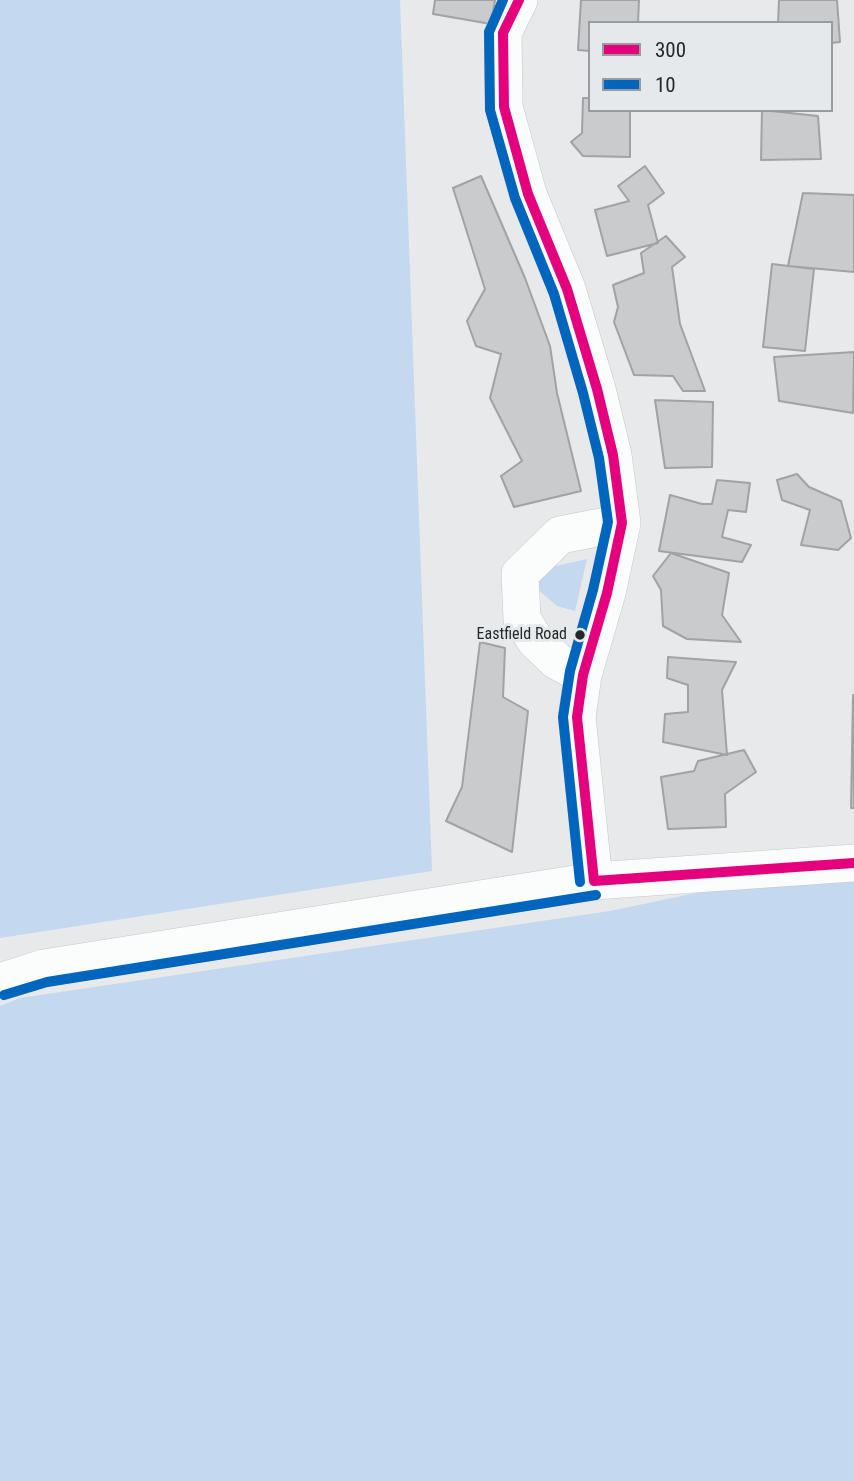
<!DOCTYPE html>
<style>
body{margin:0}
#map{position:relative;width:854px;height:1481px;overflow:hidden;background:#e7e9eb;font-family:"Roboto Condensed",sans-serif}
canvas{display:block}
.legend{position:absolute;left:588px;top:21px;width:245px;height:91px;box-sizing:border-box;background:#e6e9ec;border:2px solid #999b9e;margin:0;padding:9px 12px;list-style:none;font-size:21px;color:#262728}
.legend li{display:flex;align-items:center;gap:14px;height:35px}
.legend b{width:35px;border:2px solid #999b9e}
</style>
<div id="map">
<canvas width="854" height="1481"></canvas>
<ul class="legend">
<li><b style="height:9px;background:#e5007d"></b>300</li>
<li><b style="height:9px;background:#0065bd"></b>10</li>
</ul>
</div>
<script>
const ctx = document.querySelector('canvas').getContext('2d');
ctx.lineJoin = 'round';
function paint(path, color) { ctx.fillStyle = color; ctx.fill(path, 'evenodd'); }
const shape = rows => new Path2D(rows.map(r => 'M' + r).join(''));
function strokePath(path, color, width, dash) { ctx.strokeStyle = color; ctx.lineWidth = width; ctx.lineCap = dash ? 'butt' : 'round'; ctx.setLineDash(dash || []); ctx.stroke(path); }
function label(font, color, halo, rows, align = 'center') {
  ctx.font = font + ' "Roboto Condensed",sans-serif'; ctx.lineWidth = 6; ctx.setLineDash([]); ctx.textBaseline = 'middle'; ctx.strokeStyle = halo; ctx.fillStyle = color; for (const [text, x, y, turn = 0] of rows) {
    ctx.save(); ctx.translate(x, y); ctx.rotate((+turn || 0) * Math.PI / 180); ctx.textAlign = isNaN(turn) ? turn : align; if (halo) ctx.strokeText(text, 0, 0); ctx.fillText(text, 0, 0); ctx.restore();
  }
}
paint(shape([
 [0,0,400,0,432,871,0,938],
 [587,559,575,611,557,606,520,574],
 [839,863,854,863,854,1481,0,1481,0,1006,20,998,610,911]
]), '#c4d8ef');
const building = shape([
 [435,0,495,0,491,24,433,14,435,0],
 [581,0,639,0,638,23,590,23,590,51,578,50,581,0],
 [779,0,837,0,840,42,831,43,831,23,778,23,779,0],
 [583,98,590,98,590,110,630,110,630,157,583,156,571,142,582,133,583,98],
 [762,110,818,116,821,159,761,160,762,110],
 [645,166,664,193,648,205,658,243,607,256,595,210,629,201,618,186,645,166],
 [481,176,525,278,550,346,557,393,581,491,514,507,501,476,522,461,490,398,501,354,476,346,467,321,485,289,453,188,481,176],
 [803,193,854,195,854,272,788,266,803,193],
 [666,236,685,257,672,267,680,324,705,391,683,391,673,376,634,375,614,322,618,307,613,285,644,273,641,253,666,236],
 [772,264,814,269,805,351,763,347,772,264],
 [854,352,853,413,779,401,774,357,854,352],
 [655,400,713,402,712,467,665,468,655,400],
 [797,474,809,487,841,501,851,538,838,550,801,545,810,510,782,500,777,480,797,474],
 [717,480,750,483,746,512,728,510,722,537,751,545,742,562,659,551,670,495,702,504,712,504,717,480],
 [671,553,729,573,722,615,741,642,687,639,663,626,661,590,653,576,671,553],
 [480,642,505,648,503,697,528,711,512,852,446,821,462,787,480,642],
 [668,657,736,662,722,690,727,755,663,742,665,714,688,712,688,685,667,678,668,657],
 [853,695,854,808,851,808,853,695],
 [744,750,756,772,725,794,726,827,668,829,661,777,694,771,698,761,744,750]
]);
paint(building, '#cacbcd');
strokePath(building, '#a1a2a3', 2);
const minor = shape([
 [519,0,503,33,504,107,528,194,567,289,597,389,613,455,622,523,607,593,583,675,577,717,594,881],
 [583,675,557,661,535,640,522,619,520,574,560,535,622,523],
 [0,982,44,968,594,881,854,863]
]);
strokePath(minor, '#c5c7c8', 38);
strokePath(minor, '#fbfcfc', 37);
strokePath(shape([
 [519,0,503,33,504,107,528,194,567,289,597,389,613,455,622,523,607,593,583,675,577,717,594,881],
 [594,881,854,863]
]), '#e5007d', 10);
strokePath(shape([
 [503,0,489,32,490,110,515,198,554,294,583,393,599,458,608,522,593,590,570,671,563,717,580,882],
 [4,995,47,982,596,895]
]), '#0065bd', 10);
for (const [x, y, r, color] of [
 [580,635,6,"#262728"]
]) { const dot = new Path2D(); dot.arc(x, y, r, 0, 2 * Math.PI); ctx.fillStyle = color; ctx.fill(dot); strokePath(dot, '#e6e9ec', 2.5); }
label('16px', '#262728', '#e6e9ec', [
 ["Eastfield Road",567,635]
], 'right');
</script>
